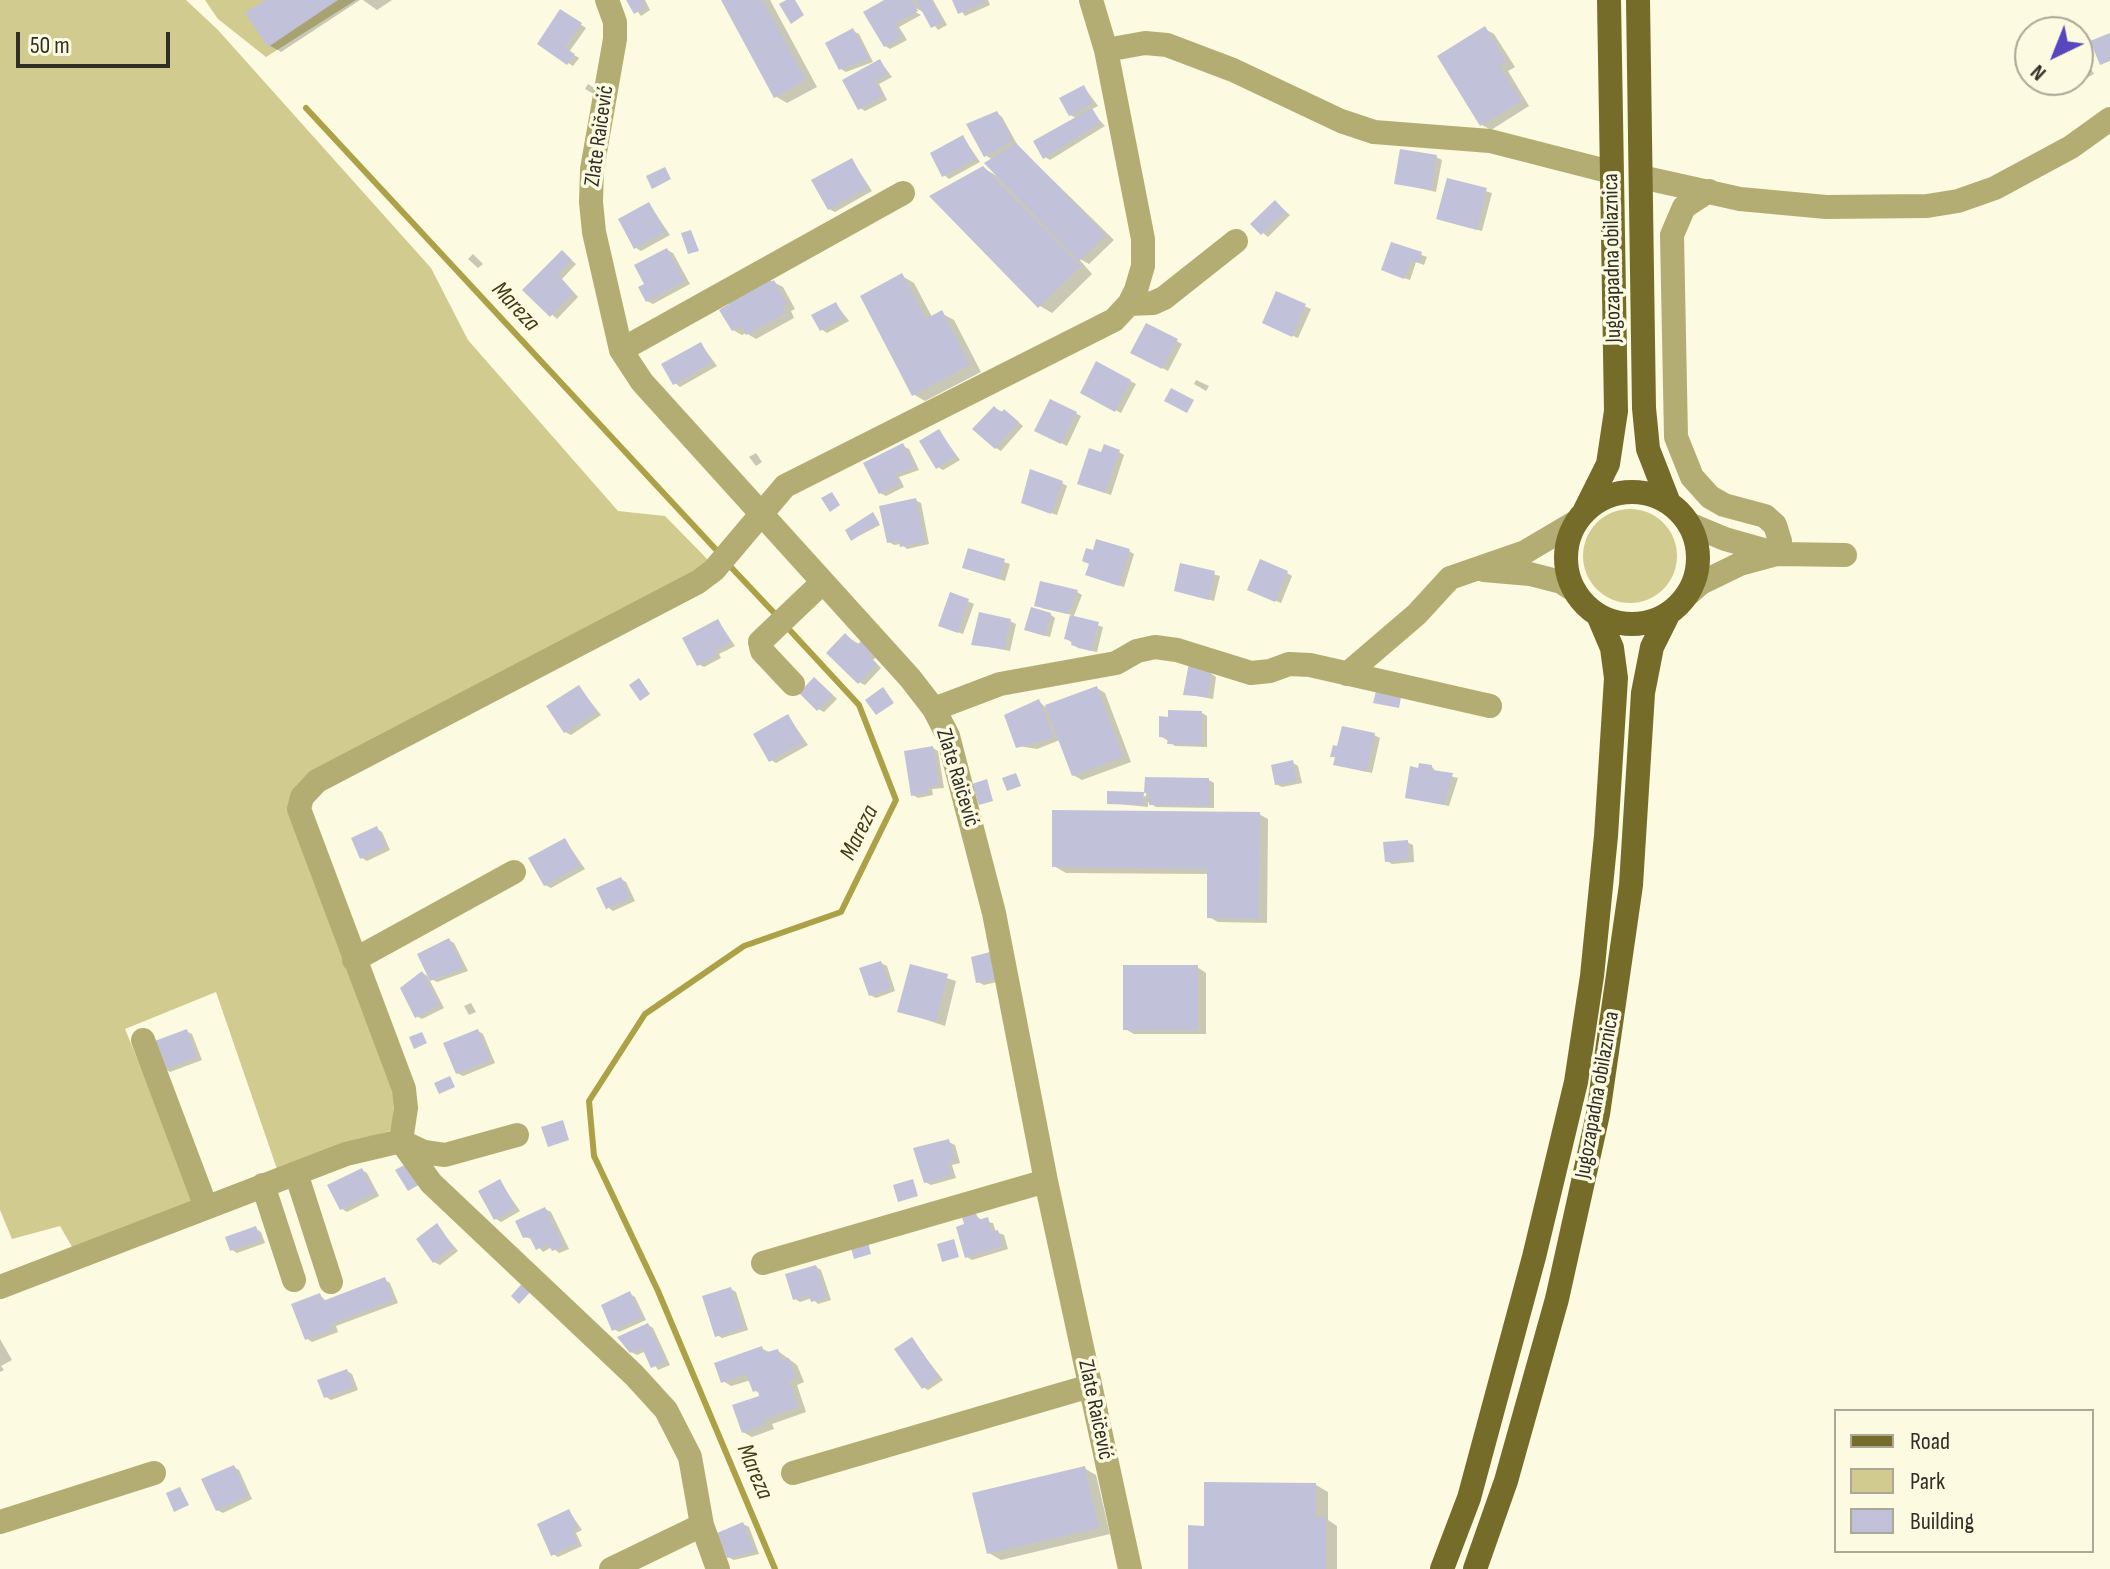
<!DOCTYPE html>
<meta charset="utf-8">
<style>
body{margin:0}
#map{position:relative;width:2110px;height:1569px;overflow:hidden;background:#fcfae1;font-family:"Sofia Sans Condensed",sans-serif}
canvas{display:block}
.legend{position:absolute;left:1834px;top:1409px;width:260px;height:144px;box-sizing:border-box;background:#fcfae1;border:2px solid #aaa896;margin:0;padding:10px 14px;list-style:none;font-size:24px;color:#302e25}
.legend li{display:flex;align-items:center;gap:16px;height:40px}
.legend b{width:40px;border:2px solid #aaa896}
.north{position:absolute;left:2014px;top:16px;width:80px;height:80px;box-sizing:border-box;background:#fcfae1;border:2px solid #aaa896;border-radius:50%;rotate:223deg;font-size:22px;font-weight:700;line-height:32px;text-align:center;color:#302e25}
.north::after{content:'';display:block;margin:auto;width:28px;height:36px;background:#5846be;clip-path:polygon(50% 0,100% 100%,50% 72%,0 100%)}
.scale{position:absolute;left:16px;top:32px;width:154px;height:36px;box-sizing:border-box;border:4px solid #302e25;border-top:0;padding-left:10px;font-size:24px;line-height:28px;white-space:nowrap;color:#302e25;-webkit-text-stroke:6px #fcfae1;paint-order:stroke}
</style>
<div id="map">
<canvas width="2110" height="1569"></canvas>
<ul class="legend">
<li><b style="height:10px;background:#756c2a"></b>Road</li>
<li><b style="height:22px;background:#d2cb90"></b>Park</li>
<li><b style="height:22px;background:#c1c2d9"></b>Building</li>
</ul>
<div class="north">N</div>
<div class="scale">50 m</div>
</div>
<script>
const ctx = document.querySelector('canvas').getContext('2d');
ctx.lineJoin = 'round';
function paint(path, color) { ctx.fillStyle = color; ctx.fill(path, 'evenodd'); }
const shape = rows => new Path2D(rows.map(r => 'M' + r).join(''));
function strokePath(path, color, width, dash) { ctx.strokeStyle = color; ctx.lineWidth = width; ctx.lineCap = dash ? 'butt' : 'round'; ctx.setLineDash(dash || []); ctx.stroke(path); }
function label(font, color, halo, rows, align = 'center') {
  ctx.font = font + ' "Sofia Sans Condensed",sans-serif'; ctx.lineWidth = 7; ctx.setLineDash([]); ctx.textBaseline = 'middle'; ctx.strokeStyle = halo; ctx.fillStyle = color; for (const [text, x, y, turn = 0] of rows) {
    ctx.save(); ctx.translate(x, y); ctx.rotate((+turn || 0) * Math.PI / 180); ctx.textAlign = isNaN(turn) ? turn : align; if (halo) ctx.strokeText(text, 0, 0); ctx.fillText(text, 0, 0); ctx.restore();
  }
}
paint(shape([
 [0,0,186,0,218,30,431,268,468,340,618,511,665,516,713,565,292,798,395,1092,392,1130,277,1169,216,992,125,1029,196,1202,72,1247,60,1226,12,1239,0,1210],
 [205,0,356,0,266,57,218,19],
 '1583 556a47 47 0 1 1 94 0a47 47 0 1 1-94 0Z'
]), '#d2cb90');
paint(shape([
 [269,0,360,0,281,52,269,45],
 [363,0,392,0,377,10],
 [629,0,645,0,650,10,641,16],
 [723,0,770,0,817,87,787,103,775,96],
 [886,0,933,0,947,25,938,30,925,13,910,5,908,8,921,15,899,27,907,40,890,49,885,46],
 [954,0,988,0,990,5,965,16],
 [561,12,586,28,569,52,579,58,573,66,539,44],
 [1485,29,1494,34,1515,67,1508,71,1529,106,1491,130,1482,125],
 [853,31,859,34,873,62,846,72,841,69],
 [2078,47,2094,74,2078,82,2074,80,2078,80],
 [880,61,892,77,879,84,887,100,865,111,860,108],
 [588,84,602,93,599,97,585,89],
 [1084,87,1098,106,1090,110,1105,126,1050,160,1045,157,1078,119,1070,115],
 [997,113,1002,117,1018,146,1114,240,1089,264,1078,258,1092,274,1052,313,1040,306,983,168,997,176,993,160,985,155],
 [963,137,980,162,949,179,944,175],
 [1436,157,1442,160,1436,192,1397,183],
 [852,160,872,191,835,212,829,209],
 [1448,180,1492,193,1482,231,1444,221],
 [1275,202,1290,215,1268,237,1263,233],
 [649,204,670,235,641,251,636,248],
 [1392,244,1427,257,1424,265,1416,262,1410,280,1389,273],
 [667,250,673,253,690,284,653,304,647,301,647,284],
 [562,252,576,264,562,279,578,297,557,319,525,290],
 [473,254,483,264,478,268,468,259],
 [902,276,914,283,932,317,941,313,954,320,981,372,925,401,913,394],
 [766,278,783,287,795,309,791,311,794,318,756,339,746,333,742,335,733,330],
 [1277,294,1311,309,1298,338,1270,326],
 [836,304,849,321,827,333,821,329],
 [1147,325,1182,344,1168,371,1133,352],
 [701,344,717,366,680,387,675,383],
 [1097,364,1136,384,1121,413,1082,393],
 [1196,380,1209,386,1206,391,1194,384],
 [1051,401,1081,416,1067,446,1037,430],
 [994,408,1010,415,1023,426,1001,451,996,448],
 [939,431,960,460,943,470,938,467],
 [903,446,909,449,919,470,899,477,904,487,886,496,880,493],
 [1119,452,1124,455,1111,495,1085,486,1102,455],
 [756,453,762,462,756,466,749,457],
 [1062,483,1067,486,1057,515,1029,505],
 [915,500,921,503,929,544,907,549,901,544,894,545,889,542],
 [875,516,880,525,853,539],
 [969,551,1010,564,1005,581,970,570],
 [1129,551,1134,554,1124,587,1093,577],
 [1182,566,1220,576,1214,601,1176,590],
 [1287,573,1292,576,1281,603,1255,592],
 [1077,592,1082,595,1073,618,1103,627,1097,652,1078,648,1066,638,1072,615,1041,608],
 [951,594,974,604,963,634,946,628],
 [1050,614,1055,618,1050,637,1032,632],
 [718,621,735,646,719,654,721,658,704,667,698,664],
 [1010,621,1016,624,1010,651,973,644],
 [846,636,878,656,873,660,881,668,865,685,859,682],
 [1202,667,1216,677,1213,699,1185,694],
 [815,679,837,699,824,712,818,709],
 [579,687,601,715,571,735,565,732],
 [1097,688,1105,693,1131,762,1082,780,1073,775,1060,740,1037,749,1018,746,1039,701,1045,707],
 [1202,713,1207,716,1207,747,1175,746,1161,736,1170,719],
 [788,716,808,745,776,763,771,760],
 [1374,735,1380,738,1372,773,1336,764],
 [933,748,938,751,944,788,932,789,933,795,918,798,913,795],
 [1293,763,1298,766,1302,783,1282,787,1276,784],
 [1432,767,1437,773,1458,778,1449,806,1407,797],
 [1147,779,1209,780,1214,783,1214,808,1156,807,1148,802,1148,807,1109,803,1146,796],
 [1259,814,1268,819,1267,923,1218,922,1209,917,1209,874,1066,873,1054,866],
 [377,829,382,832,390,850,367,861,362,858],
 [565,840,585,869,551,888,545,885],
 [1407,842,1413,845,1414,862,1392,864,1387,861],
 [621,879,626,882,635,901,613,911,608,907],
 [449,940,454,943,468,971,437,982,428,977,444,1008,422,1019,416,1016,423,973,431,979],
 [973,958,1001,981,984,985,978,982],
 [881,963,887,966,895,991,876,998,870,995],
 [911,967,956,981,945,1026,900,1011],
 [1197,967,1206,973,1206,1034,1134,1034,1125,1029],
 [471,1003,476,1012,469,1015,464,1006],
 [186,1031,192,1034,202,1060,170,1072,165,1069],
 [478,1031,483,1034,495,1063,463,1076,457,1073],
 [949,1142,955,1145,960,1163,952,1165,956,1178,931,1185,925,1182],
 [362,1170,367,1173,379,1196,347,1212,342,1209],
 [500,1182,520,1211,501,1222,496,1219],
 [545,1209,551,1212,569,1249,559,1253,552,1247,543,1252,532,1239,524,1237],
 [976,1215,982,1221,993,1223,996,1232,1004,1235,1008,1249,972,1260,967,1257,967,1226],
 [437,1226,458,1251,440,1265,434,1262],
 [256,1229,261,1232,265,1243,237,1253,232,1250],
 [816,1267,821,1270,831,1300,818,1304,812,1298,800,1302,795,1299],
 [385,1280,390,1283,398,1303,336,1326,338,1332,312,1342,306,1338,320,1295,326,1301],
 [731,1289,736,1292,748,1330,722,1338,717,1335],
 [630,1294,635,1297,646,1320,619,1332,614,1329],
 [648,1325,653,1328,670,1365,658,1370,646,1351,637,1355,631,1352],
 [0,1339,12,1360,1,1366,4,1370,0,1372],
 [912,1340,943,1380,928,1390,923,1387],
 [761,1348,771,1353,778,1351,797,1365,804,1382,797,1385,806,1412,772,1424,774,1429,752,1437,743,1432,764,1396,754,1390,751,1380,731,1386,723,1381],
 [347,1371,352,1374,358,1390,331,1400,326,1397],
 [234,1467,239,1470,252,1499,223,1513,217,1510],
 [1084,1468,1096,1475,1110,1534,1001,1560,989,1553],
 [1316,1485,1328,1492,1328,1520,1337,1526,1337,1569,1190,1569,1206,1528],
 [569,1511,582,1530,576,1533,582,1546,558,1557,553,1554],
 [743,1524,749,1527,759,1554,734,1560,728,1557]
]), '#0003');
strokePath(shape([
 [306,108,721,555],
 [728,564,778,617],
 [775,1569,658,1291,594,1156,589,1101,645,1014,744,946,841,912,896,800,859,705,785,625]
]), '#ada148', 6);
paint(shape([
 [265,0,338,0,268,47,245,13],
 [626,0,642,0,646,7,634,14],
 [721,0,763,0,806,80,774,98],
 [786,0,795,0,804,15,791,24,779,4],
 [884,0,912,0,918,11,895,24,902,37,884,47,863,12],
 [916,0,931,0,943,22,931,28],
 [952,0,985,0,986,2,958,14],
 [560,9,582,23,565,48,575,54,567,65,537,44],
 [1485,26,1507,62,1500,66,1522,101,1480,126,1437,56],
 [853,28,869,59,839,70,825,43],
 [2110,33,2110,61,2100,65,2090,41],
 [2078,47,2090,71,2078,77],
 [880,59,888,74,875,81,883,96,858,110,842,80],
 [1084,85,1093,103,1069,116,1059,98],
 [1092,108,1101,123,1043,159,1033,141],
 [997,111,1013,141,984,157,966,124],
 [963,135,976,159,942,177,930,153],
 [1016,143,1106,235,1079,261,984,163],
 [1400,149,1437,155,1431,190,1394,184],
 [852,158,868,188,828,210,811,180],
 [983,166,1081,266,1038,308,929,196],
 [665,167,671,179,652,189,646,176],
 [1447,178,1487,188,1477,230,1436,219],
 [1275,200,1286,212,1261,235,1250,224],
 [649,202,666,232,634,249,618,219],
 [691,230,699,251,688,254,681,233],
 [1391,242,1422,252,1419,263,1411,261,1404,279,1381,270],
 [667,248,685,281,646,302,638,287,644,284,634,265],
 [562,250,572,260,558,275,574,293,550,317,522,290],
 [902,273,926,319,942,310,970,365,912,396,860,296],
 [766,276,770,283,774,280,787,304,783,306,786,313,746,335,741,326,732,331,719,310,729,304,725,298],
 [1276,291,1306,304,1292,337,1262,323],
 [836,302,844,318,820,331,811,315],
 [1146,323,1178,339,1162,369,1130,353],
 [701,342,712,363,673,385,661,364],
 [1096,361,1131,380,1115,412,1080,393],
 [1171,388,1194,400,1187,413,1164,401],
 [1050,399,1077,412,1061,444,1034,431],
 [994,406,1001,413,1004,409,1019,422,995,449,972,429],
 [939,429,956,456,936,469,919,441],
 [903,443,915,467,895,474,900,484,879,494,863,463],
 [1104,444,1120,450,1105,493,1077,484,1089,448,1101,452],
 [1030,469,1063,481,1051,514,1021,503],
 [832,492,840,505,830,512,821,498],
 [916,498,925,542,900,547,899,541,887,543,879,506],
 [873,512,879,523,851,541,845,530],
 [1096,539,1130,549,1119,586,1085,575,1089,564,1082,561,1086,548,1093,550],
 [968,548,1005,559,999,579,962,568],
 [1260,559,1288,571,1275,602,1247,590],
 [1180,563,1215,571,1209,600,1174,591],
 [1040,581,1078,590,1068,614,1034,606],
 [950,592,969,599,958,633,938,626],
 [1031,607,1051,613,1045,636,1024,630],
 [979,612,1011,619,1004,649,971,645],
 [1070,615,1099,622,1091,651,1071,645,1072,641,1064,639],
 [718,619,731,642,715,651,717,655,697,666,682,638],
 [845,633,857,645,862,640,874,652,869,656,877,664,858,684,826,653],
 [1189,663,1203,665,1202,671,1211,672,1208,697,1183,695],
 [814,677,833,695,817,711,799,693],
 [639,678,650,694,640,701,629,685],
 [579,685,597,712,564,733,546,706],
 [1097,686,1123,757,1072,776,1045,705],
 [883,687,894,703,876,715,865,700],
 [1377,687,1402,692,1399,708,1373,703],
 [1039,699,1054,738,1016,748,1004,715],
 [1168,710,1202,711,1202,745,1167,744,1168,738,1159,737,1159,716,1168,717],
 [788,714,804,742,769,762,753,734],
 [1342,726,1375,733,1367,772,1333,765,1335,757,1330,757,1333,745,1337,746],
 [933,746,939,785,928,787,929,793,911,796,904,751],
 [1293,760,1297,781,1275,785,1271,765],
 [1419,763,1432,765,1432,770,1453,773,1444,805,1405,798,1410,766,1418,768],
 [1016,773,1021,786,1007,791,1002,778],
 [1145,777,1209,778,1209,806,1149,805,1149,793,1144,793],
 [987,779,993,801,979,805,972,784],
 [1107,791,1144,792,1143,805,1107,804],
 [1052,810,1260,812,1259,919,1207,918,1207,869,1052,867],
 [377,826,386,847,360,859,351,838],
 [565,838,581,866,544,886,528,858],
 [1408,840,1409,860,1385,862,1383,842],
 [621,877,631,898,606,909,596,888],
 [449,938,464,968,430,981,417,954],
 [990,952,996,979,976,983,971,957],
 [881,961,891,989,869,996,859,968],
 [910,964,948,974,936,1022,897,1012],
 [1123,965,1198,965,1198,1030,1123,1030],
 [422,971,440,1005,415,1018,400,988],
 [187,1029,197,1057,163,1070,152,1042],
 [478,1029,491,1060,456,1074,443,1043],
 [422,1032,427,1043,414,1049,409,1037],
 [450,1076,455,1087,439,1094,434,1083],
 [563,1120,569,1140,548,1147,541,1127],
 [949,1139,955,1160,948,1162,952,1175,924,1183,913,1148],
 [410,1162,422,1183,408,1191,395,1170],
 [362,1168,375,1193,340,1210,327,1185],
 [500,1179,516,1208,494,1220,478,1191],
 [913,1179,918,1196,898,1202,893,1185],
 [545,1207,564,1246,552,1251,548,1244,536,1250,529,1236,523,1238,515,1221],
 [976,1213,978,1220,988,1217,992,1231,998,1230,1003,1246,965,1258,956,1227,964,1224,962,1217],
 [437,1223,454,1248,433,1263,416,1239],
 [256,1226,261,1240,230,1251,225,1237],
 [954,1239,959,1257,942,1262,937,1244],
 [868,1242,871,1254,854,1259,851,1248],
 [816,1265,827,1298,811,1302,809,1295,793,1300,785,1274],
 [385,1277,394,1300,331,1324,334,1329,305,1340,291,1304,320,1293,323,1301],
 [526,1279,535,1287,519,1304,511,1296],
 [731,1287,744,1328,715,1337,702,1296],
 [630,1291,642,1317,612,1331,601,1305],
 [648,1323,666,1362,651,1368,642,1348,630,1353,617,1337],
 [912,1337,939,1377,922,1389,894,1349],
 [762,1346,764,1353,778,1349,782,1360,789,1358,796,1378,789,1380,798,1407,764,1419,766,1424,742,1433,732,1405,759,1396,758,1390,753,1392,746,1374,721,1383,714,1363],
 [347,1369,354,1387,324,1398,317,1380],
 [234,1465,248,1496,216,1511,201,1479],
 [1085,1466,1099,1528,987,1554,972,1493],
 [1204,1482,1316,1483,1316,1517,1326,1517,1326,1569,1188,1569,1188,1525,1204,1526],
 [180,1487,189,1505,174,1512,166,1493],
 [569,1509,578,1527,572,1530,578,1543,551,1556,537,1524],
 [743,1522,755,1552,727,1558,717,1533]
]), '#c1c2d9');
strokePath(shape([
 [607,0,615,22,615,39,592,169,591,202,594,232,621,350,642,382,910,678,934,709,948,736,994,913,1046,1181,1130,1569],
 [1106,50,1145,43,1167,45,1233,70,1341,121,1374,132,1490,141,1611,172],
 [1641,177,1740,199,1826,207,1927,206,1958,201,1995,188,2071,147,2110,119],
 [1709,191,1684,207,1672,235,1676,437,1692,477,1710,497,1724,505,1765,516,1775,525,1780,541,1778,554],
 [1129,304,1153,303,1164,298,1236,241],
 [621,350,903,193],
 [1689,524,1725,539,1778,554,1845,555],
 [1484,570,1530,574,1561,582,1575,591],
 [1686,596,1701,583,1740,564,1777,554],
 [1347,674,1417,614,1450,578,1525,552,1574,523],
 [793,684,762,651,760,642,823,582],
 [934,709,1000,684,1116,663,1137,651,1155,647,1177,650,1251,673,1270,671,1289,664,1310,665,1490,706],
 [354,960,514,872],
 [143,1040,206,1207],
 [296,1173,331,1282],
 [263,1185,294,1280],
 [763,1263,1046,1181],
 [0,1287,346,1154,401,1141,424,1152,445,1155,517,1135],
 [793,1473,1090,1386],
 [0,1522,154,1473],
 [611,1569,702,1525],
 [718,1569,702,1525,690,1457,666,1410,634,1375,431,1183,401,1141,406,1108,404,1089,299,809,302,797,317,781,698,582,714,570,785,486,1114,320,1129,304,1136,290,1143,266,1143,239,1106,50,1091,0]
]), '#b4ad73', 24);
strokePath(shape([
 [1638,0,1644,408,1648,449,1669,503],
 '1566 558a66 66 0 1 1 132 0a66 66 0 1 1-132 0Z',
 [1585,510,1608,464,1616,411,1609,0],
 [1442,1569,1469,1498,1534,1257,1576,1082,1592,976,1606,836,1616,678,1612,648,1598,615],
 [1475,1569,1506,1481,1557,1299,1598,1114,1631,885,1643,693,1652,647,1669,613]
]), '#756c2a', 24);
label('22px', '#302e25', '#fcfae1', [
 ["Zlate Raičević",600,136,-82],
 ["Jugozapadna obilaznica",1613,258,-91],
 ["Zlate Raičević",957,778,73],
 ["Jugozapadna obilaznica",1598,1095,-80],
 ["Zlate Raičević",1095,1410,78]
]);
label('italic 24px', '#413c15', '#fcfae1', [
 ["Mareza",515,307,47],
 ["Mareza",860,833,-64],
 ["Mareza",754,1472,67]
]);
</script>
